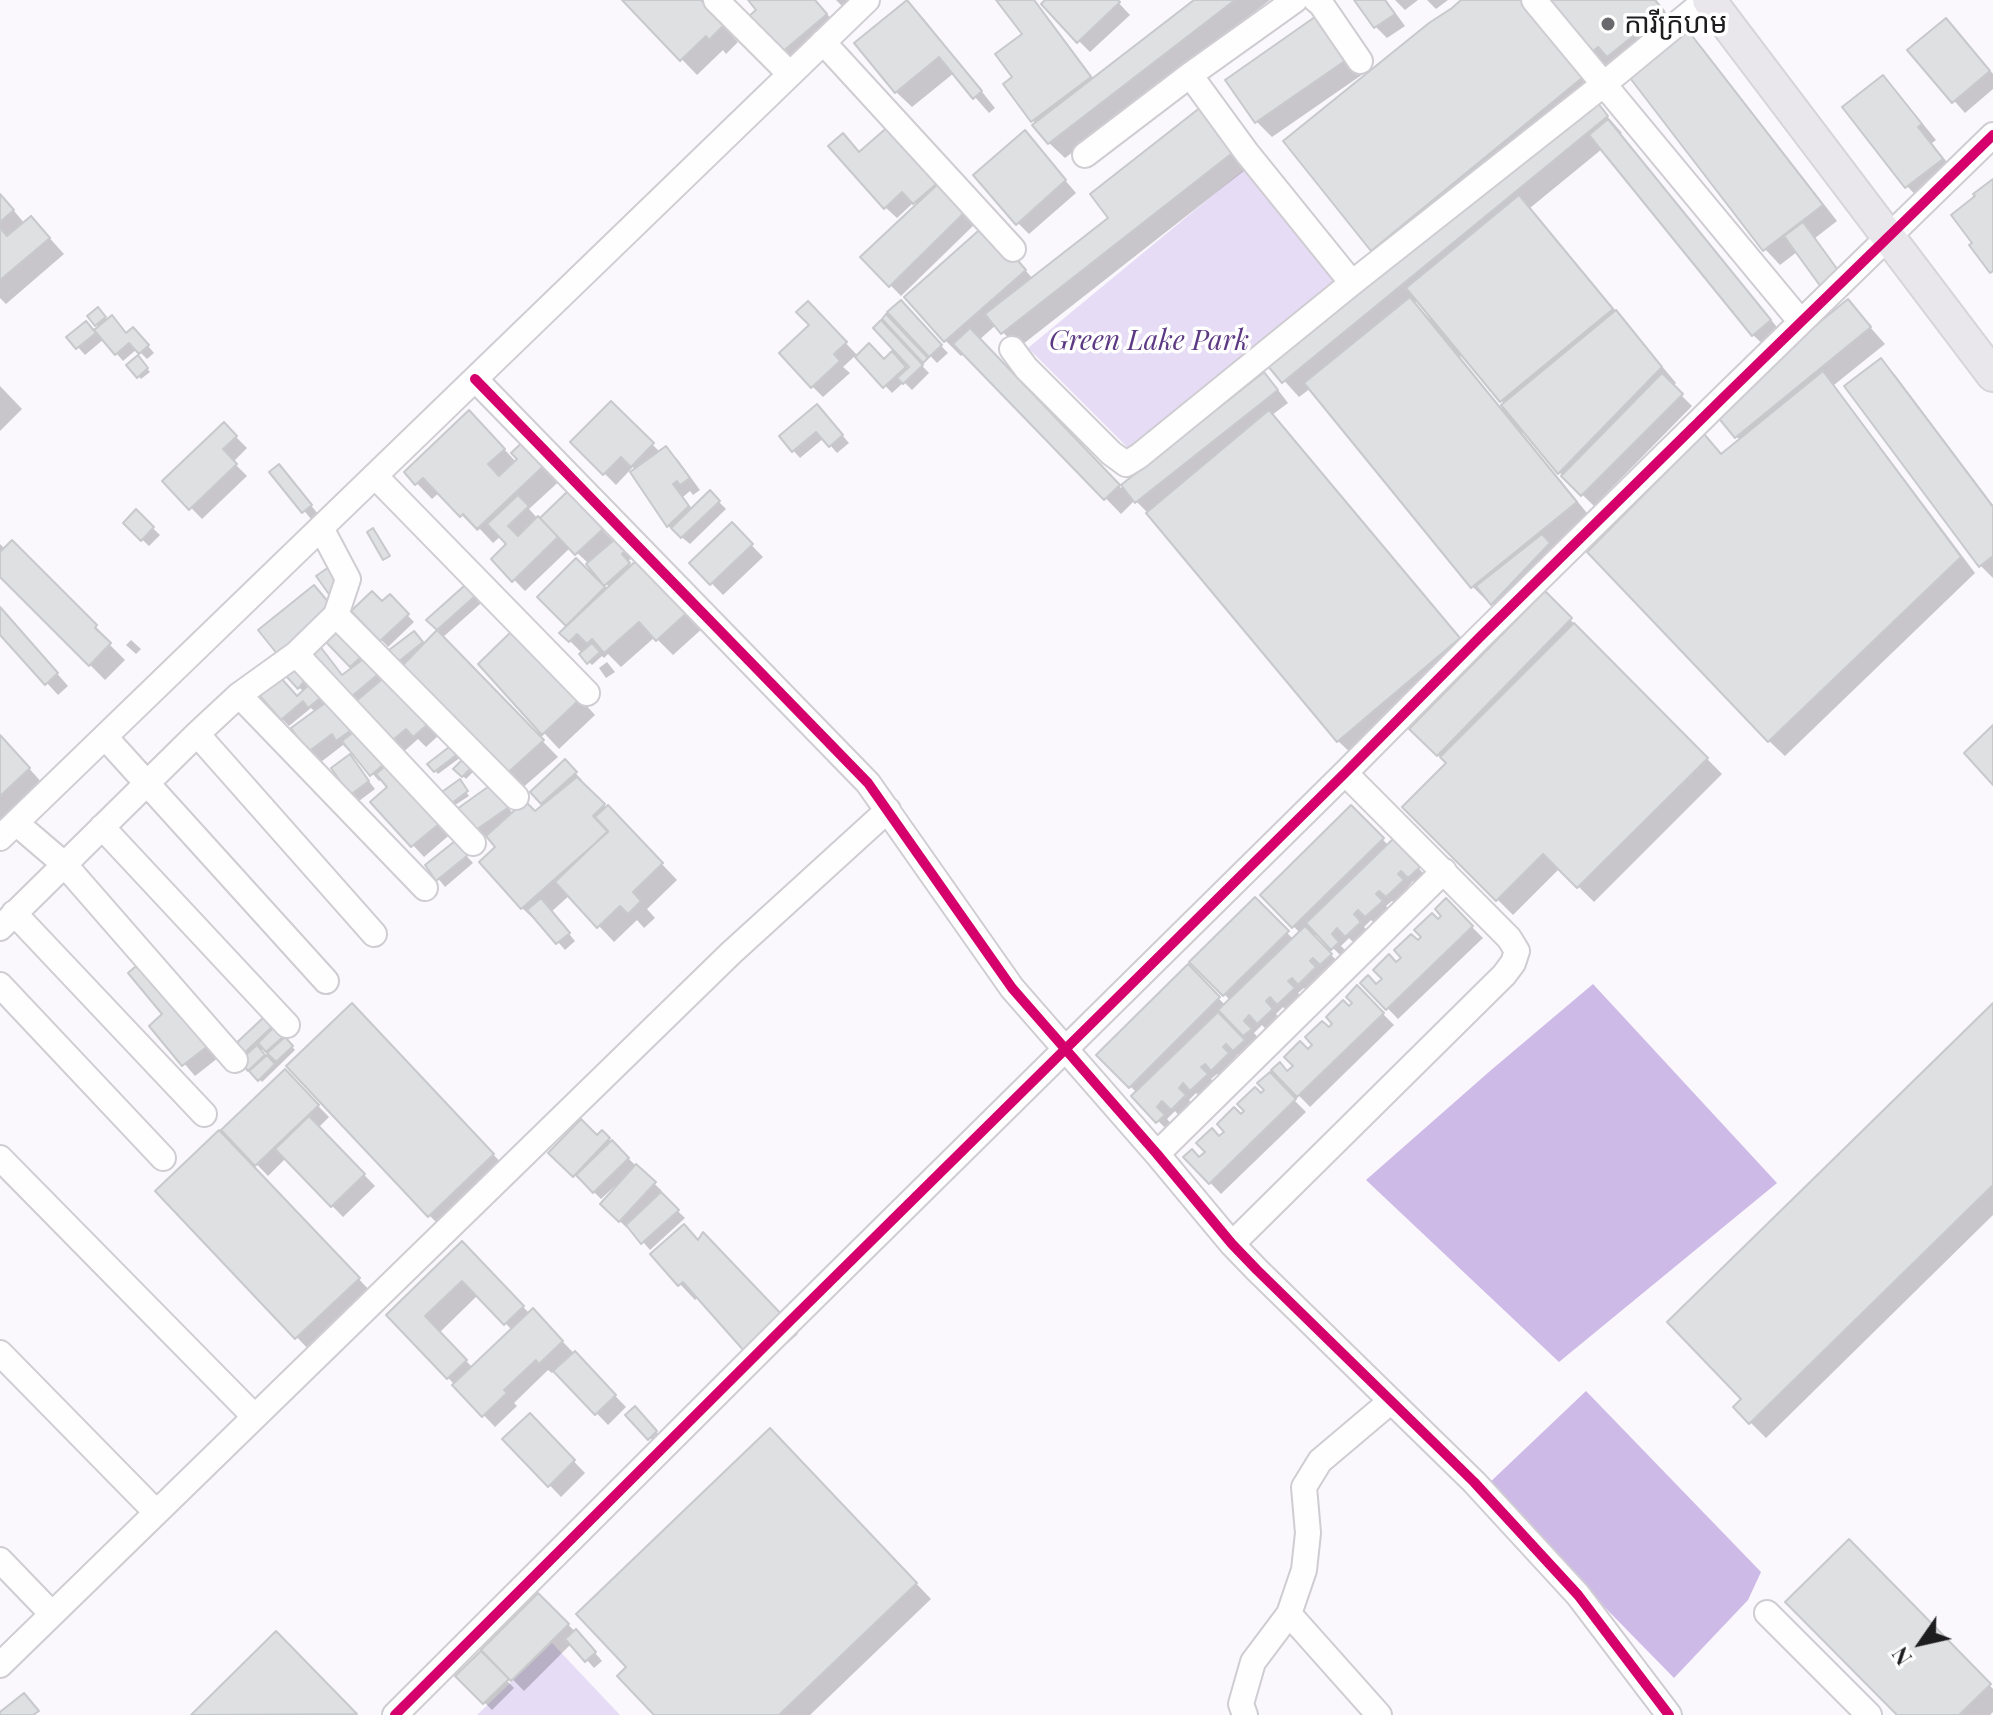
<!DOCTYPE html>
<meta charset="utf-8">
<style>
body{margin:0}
#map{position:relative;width:1993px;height:1715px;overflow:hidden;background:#faf8fd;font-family:"Playfair Display",serif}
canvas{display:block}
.north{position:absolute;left:1881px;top:1603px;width:80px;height:80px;-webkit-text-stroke:6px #fff;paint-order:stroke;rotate:236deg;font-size:22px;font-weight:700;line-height:32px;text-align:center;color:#1d1c1f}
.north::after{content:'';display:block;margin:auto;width:28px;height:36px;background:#1d1c1f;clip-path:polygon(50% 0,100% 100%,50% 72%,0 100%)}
</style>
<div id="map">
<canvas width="1993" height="1715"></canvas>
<div class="north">N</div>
</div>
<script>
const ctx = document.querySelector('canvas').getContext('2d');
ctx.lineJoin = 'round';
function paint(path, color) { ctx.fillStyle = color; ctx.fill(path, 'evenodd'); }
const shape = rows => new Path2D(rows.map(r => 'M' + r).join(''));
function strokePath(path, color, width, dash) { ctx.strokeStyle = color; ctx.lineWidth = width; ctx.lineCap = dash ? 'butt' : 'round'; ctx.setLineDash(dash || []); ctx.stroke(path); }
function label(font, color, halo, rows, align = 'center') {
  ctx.font = font + ' "Playfair Display","Noto Sans Khmer",serif'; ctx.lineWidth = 7; ctx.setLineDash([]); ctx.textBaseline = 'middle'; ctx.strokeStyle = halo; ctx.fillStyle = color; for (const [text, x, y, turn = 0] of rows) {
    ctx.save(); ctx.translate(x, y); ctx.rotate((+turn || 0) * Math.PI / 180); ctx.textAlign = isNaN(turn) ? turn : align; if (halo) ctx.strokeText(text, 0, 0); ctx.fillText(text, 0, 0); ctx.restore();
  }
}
paint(shape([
 [1247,167,1335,280,1130,450,1028,348],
 [552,1643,620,1715,477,1715]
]), '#e6dcf5');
paint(shape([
 [1593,984,1777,1183,1559,1362,1366,1180,1490,1071],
 [1586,1391,1761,1572,1748,1600,1674,1678,1486,1486]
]), '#cdbae7');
paint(shape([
 [625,0,699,0,738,42,726,54,723,50,697,75],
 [751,0,815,0,841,30,797,68,782,53,759,10],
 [836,0,862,0,848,12],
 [999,0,1035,0,1094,79,1197,0,1270,0,1065,158,1049,143,1033,120,1015,77,1025,35],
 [1048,0,1116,0,1130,15,1090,52,1079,41],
 [1357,0,1386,0,1405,26,1387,38,1376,27],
 [1395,0,1418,0,1405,10],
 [1427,0,1448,0,1436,9],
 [1464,0,1527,0,1602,90,1591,98,1622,133,1620,134,1785,337,1769,350,1753,335,1602,149,1530,208,1676,383,1673,387,1692,406,1594,506,1560,473,1525,430,1522,433,1591,518,1499,610,1490,601,1488,602,1473,587,1311,388,1299,397,1270,365,1390,267,1373,250,1286,141],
 [1418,300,1432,317,1430,319,1414,303],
 [1463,354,1505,405,1501,408,1460,357],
 [1545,0,1656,0,1678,28,1604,70],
 [907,3,923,18,995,108,989,113,954,73,912,107,896,92],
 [1686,30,1701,46,1837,221,1815,238,1846,281,1797,252,1780,265,1765,249],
 [1337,31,1366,72,1272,137,1257,122],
 [1957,32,1993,74,1993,89,1965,113,1910,51],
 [1883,78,1898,93,1936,140,1932,143,1957,175,1922,202,1907,186],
 [1206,106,1254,163,1018,348,996,325,979,340,1121,488,1263,375,1275,386,1288,403,1272,415,1285,428,1474,655,1354,756,1338,741,1148,513,1135,500,1121,514,965,353,961,356,946,341,907,297,1001,242,1033,279,1111,218],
 [891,126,976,223,901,296,863,257,918,205,914,202,897,218,885,207,860,154],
 [1025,133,1076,193,1029,234,1018,223],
 [0,194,25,224,46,234,64,254,6,304,0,298],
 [1848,302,1885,344,1834,385,1975,573,1785,756,1769,741,1741,441,1736,436],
 [900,303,948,353,937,363,890,313],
 [98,310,108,321,127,335,140,336,154,353,147,359,137,349,123,361,104,339,85,355,69,337,95,332,100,328,90,317],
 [819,315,858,356,884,362,892,354,908,371,912,367,881,323,929,373,912,390,904,382,892,393,856,355,843,367,850,373,823,397,812,386],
 [138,358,150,372,141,379,129,365],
 [1881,360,1896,376,1993,505,1993,578,1980,565],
 [0,386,22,409,0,431],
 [611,404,661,453,666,449,678,460,700,490,693,495,690,491,683,497,693,510,710,493,726,509,690,544,668,526,633,467,616,485,573,442],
 [824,414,849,443,837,453,824,438,800,458,781,437],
 [224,425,247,448,233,462,247,476,202,519,165,481],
 [485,428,516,462,520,459,514,453,565,476,529,509,539,520,568,494,614,542,637,554,627,562,632,568,704,627,673,655,655,637,621,667,608,654,604,658,602,656,592,665,582,655,583,654,562,633,569,626,540,597,576,561,607,591,610,588,589,564,571,547,525,591,494,559,509,545,501,536,493,543,480,529,477,531,440,492,432,499,406,472],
 [272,472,286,474,318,514,311,519],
 [136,512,160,535,149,546,125,523],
 [732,525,763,557,723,595,692,563],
 [12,543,111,642,109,644,125,660,105,680,0,574,0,544,5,549],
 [473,581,488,597,442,638,558,757,520,790,400,661,413,633,425,645,439,630,429,620],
 [1545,594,1722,774,1594,902,1560,868,1513,915,1405,807,1447,764,1412,729],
 [390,597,414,622,388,647,354,611,382,604],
 [0,608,68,686,58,695,0,632],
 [131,640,141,649,136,654,126,645],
 [329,642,367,659,397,690,438,736,426,747,418,739,400,755,355,707,316,645,343,677,354,669],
 [531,645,595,715,559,749,480,664],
 [607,662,615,672,606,678,599,668],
 [295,671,309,687,313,684,454,831,424,857,373,802,390,787,383,778,379,781,351,749,349,751,343,745,321,762,309,750,315,712,311,708,289,726,282,719,297,698,304,692,288,677],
 [0,736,44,785,0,825],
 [453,747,461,757,438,774,430,765],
 [350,757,375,789,359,801,334,769],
 [464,761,474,771,466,779,456,769],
 [565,762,582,780,580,782,623,823,677,880,647,909,655,918,644,928,637,920,614,942,570,895,551,912,575,941,565,950,540,921,538,923,522,908,482,862,498,847,487,835,482,838,475,831,499,794,513,814,536,814,545,806,532,792],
 [459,782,469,796,452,807,449,804],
 [1351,807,1389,846,1393,842,1429,879,1420,888,1413,881,1408,887,1414,893,1399,907,1392,901,1386,906,1393,913,1378,927,1371,920,1364,927,1371,935,1358,947,1349,938,1341,946,1349,954,1344,959,1318,933,1314,937,1342,966,1333,975,1326,968,1320,974,1326,980,1311,994,1304,988,1298,993,1305,1000,1290,1014,1283,1007,1276,1014,1283,1022,1270,1034,1262,1025,1254,1033,1261,1041,1245,1061,1238,1054,1233,1060,1239,1066,1224,1080,1217,1074,1211,1079,1218,1086,1203,1100,1196,1093,1189,1100,1196,1108,1183,1120,1175,1111,1167,1119,1174,1127,1169,1132,1134,1096,1137,1093,1099,1055,1188,967,1226,1006,1231,1001,1192,962,1255,900,1294,940,1300,933,1263,895],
 [462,851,473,863,445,887,427,865],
 [1446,901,1483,938,1398,1019,1363,983,1376,986,1444,916],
 [1357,988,1394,1025,1310,1107,1274,1070,1288,1073,1355,1004],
 [1993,1005,1993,1215,1766,1438,1735,1407,1744,1399],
 [165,1014,223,1054,195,1076,152,1026],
 [265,1019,295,1050,262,1082,233,1049],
 [265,1047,271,1054,267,1058,260,1052],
 [367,1021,508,1170,445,1231,429,1215],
 [285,1072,329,1117,318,1128,375,1186,343,1217,286,1158,268,1176,224,1130],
 [1269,1075,1306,1112,1221,1194,1186,1157,1200,1160,1267,1090],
 [602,1133,662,1191,659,1193,685,1218,650,1250,629,1226,627,1228,602,1204,617,1188,615,1186,601,1199,587,1185,586,1186,551,1153,597,1137],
 [234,1148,374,1295,312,1353,157,1191],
 [462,1244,530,1314,533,1311,626,1407,608,1425,555,1370,552,1373,548,1370,514,1403,517,1406,495,1427,388,1315],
 [478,1295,512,1330,473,1368,439,1333],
 [718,1250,798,1334,762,1366,699,1297,695,1300,653,1255],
 [635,1409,663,1439,657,1445,628,1415],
 [530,1416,585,1473,561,1497,505,1439],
 [785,1446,931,1599,810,1715,656,1715],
 [1849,1542,1993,1689,1993,1712,1990,1715,1900,1715],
 [538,1596,583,1639,602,1661,594,1668,572,1643,524,1691,484,1650],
 [276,1634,356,1715,194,1715],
 [481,1654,514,1688,492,1710,458,1676]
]), '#0003');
const building = shape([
 [622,0,701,0,724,25,709,40,706,36,680,61,622,0],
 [748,0,815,0,827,14,780,54,748,17,756,10,748,0],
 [907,0,982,91,973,99,939,57,895,93,854,43,907,0],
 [996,0,1034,0,1091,77,1031,122,1003,84,1012,77,995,54,1022,34,996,0],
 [1045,0,1118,0,1120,2,1077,43,1041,4,1045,0],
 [1194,0,1235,0,1048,144,1032,125,1194,0],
 [1354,0,1385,0,1395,14,1374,28,1354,0],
 [1461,0,1526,0,1588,73,1371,251,1283,141,1429,23,1452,8,1461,0],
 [1542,0,1655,0,1664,11,1607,57,1598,47,1587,56,1542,0],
 [1322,12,1352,56,1255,123,1225,80,1322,12],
 [1946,18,1990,71,1952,103,1907,50,1946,18],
 [1686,28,1823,205,1763,251,1627,74,1686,28],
 [1883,75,1922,124,1918,127,1943,159,1905,188,1842,107,1883,75],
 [1594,98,1608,116,1282,383,1267,365,1594,98],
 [1206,103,1240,147,1001,334,985,314,1108,218,1090,194,1206,103],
 [1608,119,1771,320,1752,336,1589,135,1608,119],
 [891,124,941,180,913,204,902,192,884,209,828,146,843,133,859,152,891,124],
 [1025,130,1066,180,1016,225,973,175,1025,130],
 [1993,179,1993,271,1990,273,1969,245,1972,243,1951,215,1975,196,1973,194,1993,179],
 [940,182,966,211,889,287,860,257,940,182],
 [0,194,14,210,0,222,0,194],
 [1519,195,1613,309,1500,402,1406,288,1519,195],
 [31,216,50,238,0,280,0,228,7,236,31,216],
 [1803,222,1840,273,1821,287,1784,236,1803,222],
 [986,224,1026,270,944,342,904,297,986,224],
 [1410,297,1577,502,1471,588,1304,383,1410,297],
 [1848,299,1871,327,1735,438,1712,410,1848,299],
 [901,300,942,345,929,357,887,312,901,300],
 [808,301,847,342,834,354,840,361,811,388,779,353,809,325,796,312,808,301],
 [98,307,106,317,95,326,87,316,98,307],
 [1616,310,1662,367,1558,474,1501,405,1616,310],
 [886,314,928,358,923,363,882,319,886,314],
 [112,315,126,333,133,327,149,345,139,354,129,343,115,355,94,330,112,315],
 [881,320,923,365,903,384,897,378,909,367,873,328,881,320],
 [86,321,96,333,76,349,66,337,86,321],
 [970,328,1120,485,1104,500,953,344,970,328],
 [869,343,884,359,892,351,906,367,883,388,855,357,869,343],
 [138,355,148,368,137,378,126,365,138,355],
 [1881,358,1993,507,1993,556,1979,567,1844,386,1881,358],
 [1823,371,1961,557,1768,742,1587,552,1704,434,1721,454,1823,371],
 [1264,372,1278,390,1135,503,1121,485,1264,372],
 [1662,373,1683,394,1581,496,1561,476,1662,373],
 [611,401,654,443,631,467,621,457,603,475,570,442,611,401],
 [817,404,843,435,829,447,816,432,792,452,779,436,817,404],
 [469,410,505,449,488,464,499,476,517,459,511,453,529,436,551,459,477,529,463,514,460,517,423,478,415,485,404,472,469,410],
 [1269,410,1460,638,1337,742,1146,513,1269,410],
 [224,422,237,436,223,449,237,464,189,510,162,481,224,422],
 [666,446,690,478,680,485,677,481,673,484,689,506,667,527,630,472,666,446],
 [279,464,312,505,302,513,269,472,279,464],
 [710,490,720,501,681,538,671,528,710,490],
 [568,491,603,529,575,555,540,518,568,491],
 [518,495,529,506,508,526,518,536,538,516,558,537,512,582,491,559,506,544,487,524,518,495],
 [136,509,154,527,141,541,123,523,136,509],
 [732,522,753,544,710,585,689,563,732,522],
 [373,528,390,556,383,560,367,532,373,528],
 [621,534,631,545,622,554,630,563,604,586,586,564,621,534],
 [1542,534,1550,543,1491,605,1476,586,1542,534],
 [12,540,97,625,95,628,111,643,89,666,0,577,0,552,12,540],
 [640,557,690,610,656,641,639,622,604,653,592,639,587,644,577,634,569,642,559,633,640,557],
 [576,558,605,587,566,626,537,597,576,558],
 [329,567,344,588,331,597,316,576,329,567],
 [473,578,483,589,437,630,426,620,473,578],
 [314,585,335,610,278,655,258,630,314,585],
 [372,591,382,601,390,594,409,614,380,641,351,611,372,591],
 [1545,591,1572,618,1437,756,1409,729,1545,591],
 [0,607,58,673,45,685,0,635,0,607],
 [1574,623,1708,758,1577,888,1543,854,1496,901,1402,807,1446,763,1440,757,1574,623],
 [516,627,581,698,542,735,478,664,516,627],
 [339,629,364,654,350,667,326,642,339,629],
 [437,630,544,740,504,776,402,666,437,630],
 [414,631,423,642,398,662,389,650,414,631],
 [592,643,600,652,587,664,579,654,592,643],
 [319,645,342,675,370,654,382,671,346,701,309,653,319,645],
 [295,668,305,680,298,689,286,676,295,668],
 [386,676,428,724,413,737,406,729,387,745,355,702,386,676],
 [281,678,297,696,313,681,325,694,308,708,303,701,281,720,260,696,281,678],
 [332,698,354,728,336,741,332,734,308,752,291,728,332,698],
 [1993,725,1993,785,1964,753,1993,725],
 [361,726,389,760,370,776,342,741,361,726],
 [0,735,30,768,0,796,0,735],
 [453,744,459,753,434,772,427,764,453,744],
 [350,754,369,781,350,795,331,768,350,754],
 [464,758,472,767,462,777,453,769,464,758],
 [565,759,577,772,541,804,530,792,565,759],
 [391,761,445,819,411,847,370,802,387,787,376,774,391,761],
 [577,777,605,804,593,816,608,832,521,909,479,862,495,847,486,836,525,801,535,811,577,777],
 [460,779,468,791,448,806,439,794,460,779],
 [492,784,509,807,473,832,457,809,492,784],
 [608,805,663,863,633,892,641,901,628,914,620,906,597,928,555,882,608,831,595,817,608,805],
 [1351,805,1384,838,1292,928,1260,895,1351,805],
 [1393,839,1420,867,1408,878,1401,871,1398,874,1404,880,1386,897,1379,891,1376,894,1383,901,1365,917,1358,910,1354,914,1361,922,1345,937,1337,928,1332,934,1339,942,1331,950,1306,923,1393,839],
 [455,841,468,855,436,881,425,865,455,841],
 [1255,897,1289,931,1223,996,1189,962,1255,897],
 [541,898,570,933,556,944,527,910,541,898],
 [1446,898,1473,926,1386,1010,1360,983,1368,975,1376,984,1382,979,1373,970,1389,954,1396,962,1401,958,1394,950,1411,934,1418,940,1421,937,1414,930,1432,913,1438,919,1441,916,1435,909,1446,898],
 [1305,926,1332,954,1320,965,1313,958,1310,961,1316,967,1298,985,1292,978,1288,981,1295,988,1277,1005,1270,997,1266,1001,1273,1009,1257,1024,1249,1015,1244,1021,1252,1029,1243,1036,1218,1010,1305,926],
 [143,960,213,1042,182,1066,149,1026,162,1014,128,973,143,960],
 [1188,964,1220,997,1129,1088,1096,1055,1188,964],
 [1357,985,1384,1013,1297,1097,1271,1070,1280,1062,1287,1071,1293,1066,1284,1057,1300,1041,1308,1049,1312,1045,1305,1037,1322,1021,1329,1027,1332,1024,1326,1017,1343,1000,1349,1006,1352,1003,1346,997,1357,985],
 [352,1003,494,1154,428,1217,286,1066,352,1003],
 [1993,1003,1993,1185,1749,1424,1733,1407,1741,1399,1667,1322,1993,1003],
 [1218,1012,1245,1040,1233,1051,1226,1044,1223,1047,1229,1053,1211,1071,1205,1064,1201,1067,1208,1074,1190,1091,1183,1083,1179,1088,1186,1095,1171,1110,1162,1101,1157,1107,1165,1115,1156,1123,1131,1096,1218,1012],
 [265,1016,274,1025,239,1058,230,1049,265,1016],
 [275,1026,284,1036,266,1052,258,1043,275,1026],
 [285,1037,293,1046,276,1062,267,1053,285,1037],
 [257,1045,265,1055,248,1071,239,1061,257,1045],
 [267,1055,275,1064,258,1081,249,1071,267,1055],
 [285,1069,319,1105,255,1166,221,1130,285,1069],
 [1270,1072,1296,1099,1209,1184,1183,1157,1192,1149,1199,1157,1205,1152,1196,1143,1212,1128,1219,1136,1224,1132,1217,1124,1234,1107,1241,1114,1244,1111,1237,1104,1255,1087,1261,1093,1264,1090,1257,1083,1270,1072],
 [309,1116,365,1174,331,1207,275,1149,309,1116],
 [581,1119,597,1135,602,1130,610,1138,573,1177,548,1153,581,1119],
 [219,1130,360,1278,295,1339,155,1191,219,1130],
 [612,1140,629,1158,593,1193,576,1175,612,1140],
 [636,1164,656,1182,619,1222,600,1204,636,1164],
 [661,1192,679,1210,641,1244,626,1225,661,1192],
 [684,1224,698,1240,703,1232,784,1317,745,1352,683,1282,678,1286,650,1254,684,1224],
 [462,1241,524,1306,504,1325,462,1281,425,1316,467,1360,447,1379,386,1315,462,1241],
 [533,1308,563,1341,539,1364,536,1360,504,1390,507,1393,482,1417,452,1385,533,1308],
 [575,1351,616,1395,595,1415,553,1371,575,1351],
 [635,1406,657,1431,648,1440,625,1415,635,1406],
 [530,1413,575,1460,548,1487,502,1439,530,1413],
 [770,1428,917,1583,779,1715,654,1715,617,1676,626,1667,576,1614,770,1428],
 [1849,1539,1991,1684,1959,1715,1897,1715,1785,1602,1849,1539],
 [538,1593,569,1624,511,1681,481,1650,538,1593],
 [576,1629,596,1652,585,1662,565,1639,576,1629],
 [276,1631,357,1714,191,1715,276,1631],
 [481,1651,509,1679,483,1704,455,1676,481,1651],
 [24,1693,39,1711,33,1715,0,1715,0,1712,24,1693]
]);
paint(building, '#dfe0e2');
strokePath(building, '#c7c9ca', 2);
const minor = shape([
 [716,0,790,74],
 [1316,0,1321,4,1360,61],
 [1534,0,1801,322],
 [823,42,1013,249],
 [1190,75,1295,0],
 [1085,155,1190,75,1247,153,1352,283],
 [1012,349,1026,368,1111,453,1126,464,1139,456,1352,283,1604,84,1706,0],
 [475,379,868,783,1012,988,1157,1154,1232,1244,1257,1270,1474,1482,1578,1595,1669,1715],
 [375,476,587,693],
 [336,615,516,797],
 [296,654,473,843],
 [239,695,425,888],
 [197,734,374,934],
 [105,737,326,981],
 [16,823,64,864,235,1060],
 [102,827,287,1025],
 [0,838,867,0],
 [14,913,204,1114],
 [0,928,197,734,239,695,296,654,336,615,348,579,321,528],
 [0,985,163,1158],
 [1157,1154,1444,871],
 [0,1158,254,1416],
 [1232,1244,1504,975,1513,963,1517,951,1509,938,1345,773],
 [0,1353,156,1512],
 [0,1560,52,1614],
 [1767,1613,1869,1715],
 [1289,1614,1379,1715],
 [0,1665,731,953,888,810],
 [395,1715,792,1319,1345,773,1480,637,1726,395,1993,135],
 [1245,1715,1241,1704,1253,1662,1289,1614,1304,1570,1308,1533,1304,1487,1320,1461,1391,1401]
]);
const major = shape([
 [1709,0,1993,375]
]);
strokePath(minor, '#cfcdd2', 28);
strokePath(major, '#d5d4d6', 36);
strokePath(minor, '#fefeff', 24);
strokePath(major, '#e9e7ec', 32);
strokePath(shape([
 [475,379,868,783,1012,988,1157,1154,1232,1244,1257,1270,1474,1482,1578,1595,1669,1715],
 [395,1715,792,1319,1345,773,1480,637,1726,395,1993,135]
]), '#d6006c', 10);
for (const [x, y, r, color] of [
 [1608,24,8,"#6a696d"]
]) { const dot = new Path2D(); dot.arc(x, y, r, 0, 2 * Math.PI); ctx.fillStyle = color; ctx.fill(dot); strokePath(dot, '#fff', 3); }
label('28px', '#1d1c1f', '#fff', [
 ["ការីក្រហម",1624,24]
], 'left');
label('italic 28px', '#5c3983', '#fff', [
 ["Green Lake Park",1149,341]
]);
</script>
